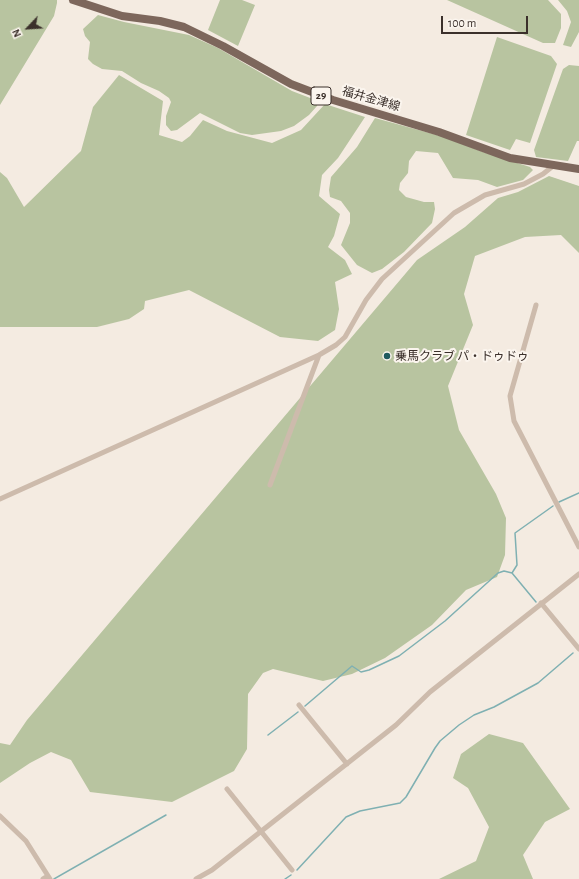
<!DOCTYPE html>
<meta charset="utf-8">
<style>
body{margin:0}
#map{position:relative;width:579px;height:879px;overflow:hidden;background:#f4ebe1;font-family:"Alegreya Sans",sans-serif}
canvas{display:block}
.north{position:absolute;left:8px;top:8px;width:40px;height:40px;-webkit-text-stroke:3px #fbf5ee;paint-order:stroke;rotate:245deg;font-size:11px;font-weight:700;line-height:16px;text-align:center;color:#3b302b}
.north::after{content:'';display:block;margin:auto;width:14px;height:18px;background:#3b302b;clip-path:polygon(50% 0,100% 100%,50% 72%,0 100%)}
.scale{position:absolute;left:441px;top:16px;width:87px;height:18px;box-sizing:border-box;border:2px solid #3b302b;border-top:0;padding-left:5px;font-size:12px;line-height:14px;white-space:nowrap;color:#3b302b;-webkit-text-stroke:3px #fbf5ee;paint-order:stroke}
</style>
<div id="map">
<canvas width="579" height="879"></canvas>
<div class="north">N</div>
<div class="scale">100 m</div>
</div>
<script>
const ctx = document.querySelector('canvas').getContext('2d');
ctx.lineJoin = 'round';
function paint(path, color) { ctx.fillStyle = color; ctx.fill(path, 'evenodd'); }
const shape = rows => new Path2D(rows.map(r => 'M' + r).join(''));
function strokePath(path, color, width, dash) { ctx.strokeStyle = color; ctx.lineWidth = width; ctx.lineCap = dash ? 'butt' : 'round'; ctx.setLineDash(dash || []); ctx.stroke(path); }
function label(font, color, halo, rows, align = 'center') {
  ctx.font = font + ' "Alegreya Sans","Noto Sans JP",sans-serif'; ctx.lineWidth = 4; ctx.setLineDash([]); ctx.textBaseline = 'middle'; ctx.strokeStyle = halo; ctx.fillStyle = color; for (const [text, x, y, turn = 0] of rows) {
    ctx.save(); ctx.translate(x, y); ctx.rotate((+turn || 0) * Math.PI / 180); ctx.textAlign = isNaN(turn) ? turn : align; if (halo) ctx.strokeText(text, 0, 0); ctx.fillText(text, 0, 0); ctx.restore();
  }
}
paint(shape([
 [0,0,57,0,57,3,54,16,0,105],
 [220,0,242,0,255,5,238,46,208,30],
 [447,0,548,0,561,14,561,28,555,43,543,43],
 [558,0,579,0,579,32,571,47,563,45,571,22,567,11],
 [98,15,124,22,189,35,218,48,292,91,318,101,317,106,309,115,294,126,281,131,252,135,240,133,200,113,177,130,171,131,166,125,166,116,171,102,169,98,159,91,141,83,122,71,102,69,93,64,88,59,90,42,85,36,83,29],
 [497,37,551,56,557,64,530,143,516,139,510,150,466,135],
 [569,65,579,66,579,141,577,141,568,161,536,157,534,150,563,69],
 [119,75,163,101,159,135,182,142,190,136,203,120,227,131,272,143,301,130,325,104,365,117,338,158,322,175,319,196,340,214,334,236,328,247,345,260,352,274,335,282,339,309,335,330,318,341,280,337,189,290,145,301,144,309,129,319,97,327,0,327,0,172,7,178,24,207,81,151,93,107],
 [375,118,444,137,483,152,530,167,533,170,523,180,497,187,478,180,453,178,438,153,416,151,409,161,408,173,400,183,399,190,406,197,424,202,434,202,435,209,432,223,404,252,382,269,372,273,357,265,341,245,350,223,350,213,341,201,330,197,329,190,331,177,357,147],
 [549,176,579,186,579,253,561,235,525,237,475,256,464,294,473,325,448,386,459,430,496,494,506,518,505,555,497,577,466,590,432,625,385,658,352,674,323,681,273,669,263,673,248,694,247,749,234,771,172,802,90,792,71,760,51,752,30,763,0,783,0,743,10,745,27,720,417,260,465,227,498,198,518,192],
 [489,734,523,743,570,809,545,822,523,855,533,879,439,879,476,861,489,827,468,788,453,778,461,754]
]), '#b8c4a0');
strokePath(shape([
 [559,502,579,493],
 [512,573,536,602],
 [305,706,352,666,361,672,369,670,399,656,445,621,498,573,504,571,512,573,517,565,515,533,553,506],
 [268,735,298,712],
 [297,870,346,817,360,811,400,803,406,797,435,748,440,741,459,725,474,715,494,707,538,683,573,653],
 [54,879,166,815],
 [285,879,291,875]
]), '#7fb0b2', 1.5);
strokePath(shape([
 [536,305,510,396,514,421,579,547],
 [270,485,319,355],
 [0,499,319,355,336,345,345,337,366,300,382,279,454,213,485,195,524,184,543,174,553,166],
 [541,603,579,649],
 [299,705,347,764],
 [227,789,292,870],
 [0,816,26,841,50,879],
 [43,879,48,876],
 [196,879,212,870,396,725,430,692,579,574]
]), '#cdbbac', 5);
strokePath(shape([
 [73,0,122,16,160,21,184,27,223,46,291,84,333,100,439,132,510,158,579,169]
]), '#7d675c', 8);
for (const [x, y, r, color] of [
 [387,356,4,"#1f5a5e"]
]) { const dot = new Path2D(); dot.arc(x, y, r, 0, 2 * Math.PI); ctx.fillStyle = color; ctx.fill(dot); strokePath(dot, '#fbf5ee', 1.5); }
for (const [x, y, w] of [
 [321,96,20]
]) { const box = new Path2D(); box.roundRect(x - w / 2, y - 9, w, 18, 3); ctx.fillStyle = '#fbf5ee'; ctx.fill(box); strokePath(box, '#3b302b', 1); }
label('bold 11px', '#3b302b', null, [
 ["29",321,96]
]);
label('12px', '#3b302b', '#fbf5ee', [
 ["福井金津線",371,99,16]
]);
label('12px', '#3b302b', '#fbf5ee', [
 ["乗馬クラブ パ・ドゥドゥ",395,356]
], 'left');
</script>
